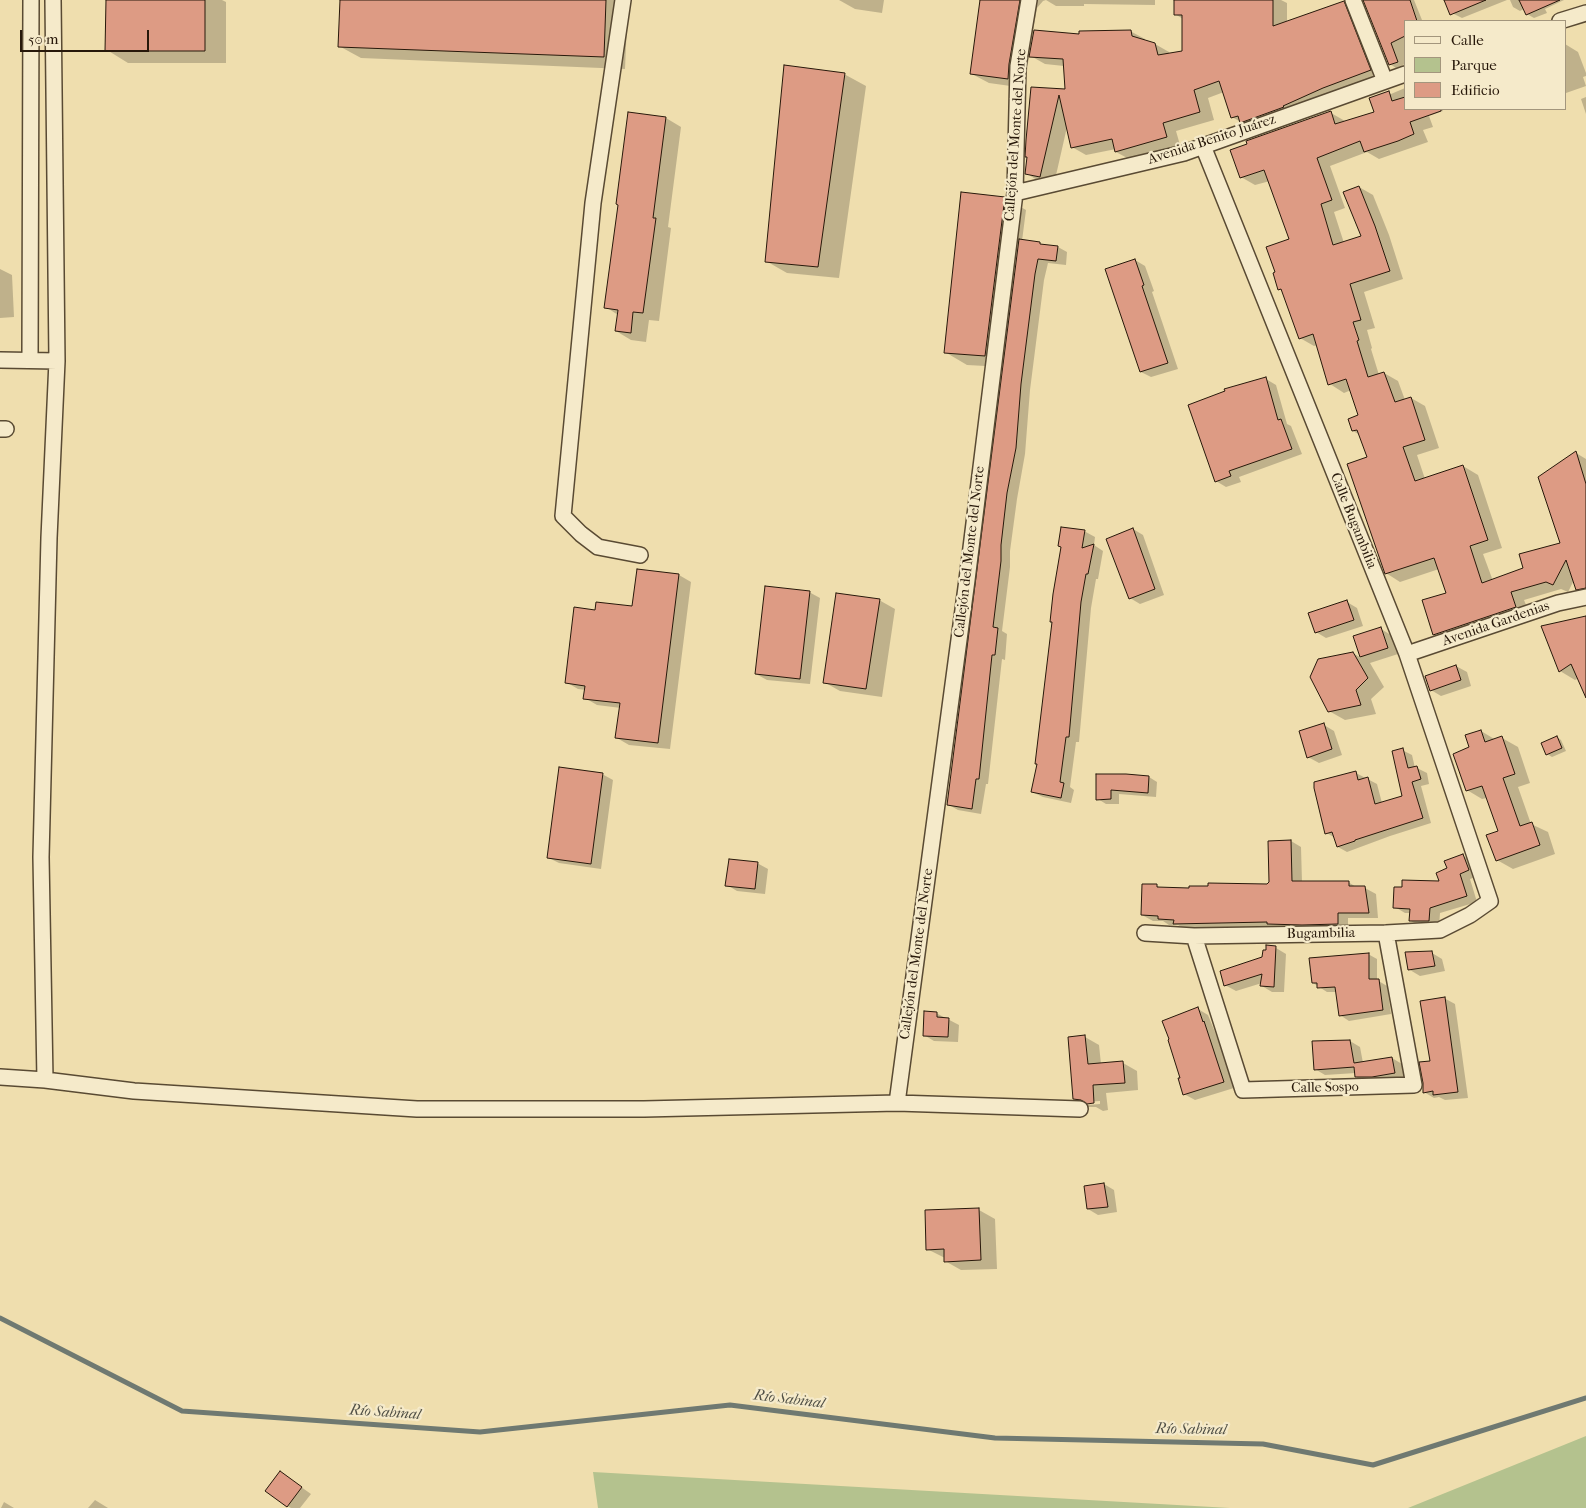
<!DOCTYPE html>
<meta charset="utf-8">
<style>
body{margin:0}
#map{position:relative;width:1586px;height:1508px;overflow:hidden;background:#efdeae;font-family:"IM FELL French Canon",serif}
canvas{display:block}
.legend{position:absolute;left:1404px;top:20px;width:162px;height:90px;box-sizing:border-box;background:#f5eaca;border:1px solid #a3967d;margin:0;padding:6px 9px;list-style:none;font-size:15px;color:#27180a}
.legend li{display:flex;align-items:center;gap:10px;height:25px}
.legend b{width:25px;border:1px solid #a3967d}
.scale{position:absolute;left:20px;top:30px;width:129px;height:22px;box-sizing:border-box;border:2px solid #27180a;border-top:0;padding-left:6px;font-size:15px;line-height:18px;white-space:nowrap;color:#27180a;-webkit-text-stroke:4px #f5eaca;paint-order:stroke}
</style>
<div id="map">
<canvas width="1586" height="1508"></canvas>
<ul class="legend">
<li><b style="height:6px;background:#f5eaca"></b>Calle</li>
<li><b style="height:14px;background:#b4c28e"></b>Parque</li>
<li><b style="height:14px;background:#dd9b84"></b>Edificio</li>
</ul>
<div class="scale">50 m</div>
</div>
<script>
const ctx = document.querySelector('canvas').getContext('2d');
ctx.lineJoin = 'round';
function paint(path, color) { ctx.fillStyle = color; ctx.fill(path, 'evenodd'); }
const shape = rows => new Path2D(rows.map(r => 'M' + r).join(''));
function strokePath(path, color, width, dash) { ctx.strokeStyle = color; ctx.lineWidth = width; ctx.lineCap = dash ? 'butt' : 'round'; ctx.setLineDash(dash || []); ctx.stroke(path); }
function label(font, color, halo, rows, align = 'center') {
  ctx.font = font + ' "IM FELL French Canon",serif'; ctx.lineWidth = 4.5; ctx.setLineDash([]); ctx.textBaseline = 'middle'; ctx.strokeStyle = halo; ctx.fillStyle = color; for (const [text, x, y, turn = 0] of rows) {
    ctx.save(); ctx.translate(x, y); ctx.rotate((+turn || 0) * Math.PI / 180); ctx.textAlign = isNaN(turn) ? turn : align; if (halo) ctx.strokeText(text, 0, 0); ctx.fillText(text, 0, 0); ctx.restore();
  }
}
paint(shape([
 [1586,1436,1586,1508,1408,1508],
 [593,1472,1230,1508,598,1508]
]), '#b4c28e');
paint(shape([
 [107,0,222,0,226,2,226,63,128,63,107,50],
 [342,0,628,0,625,69,361,58,339,46],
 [839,0,884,0,882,13,855,9],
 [982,0,1155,0,1155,5,1084,4,1084,6,1056,6,1046,0,1043,1,1037,8,1033,31,1081,35,1130,31,1145,39,1145,41,1155,44,1169,52,1170,54,1183,52,1183,19,1175,14,1175,0,1281,0,1287,3,1287,22,1344,3,1358,11,1384,78,1255,130,1232,117,1224,92,1208,98,1214,120,1176,131,1180,145,1131,160,1116,152,1116,149,1086,155,1072,147,1067,127,1054,184,1040,182,1026,173,1032,88,1066,91,1064,66,1045,64,1029,55,1025,88,989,83,972,74],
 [1364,0,1414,0,1422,20,1424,21,1405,21,1405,64,1396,68,1390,64],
 [1448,0,1507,0,1462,18,1454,14],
 [1510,0,1564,0,1545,9,1547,13,1534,18,1527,14,1524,9,1520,11,1513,7],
 [1565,44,1578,52,1586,73,1586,76,1583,77,1586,86,1566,93,1565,92],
 [844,74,866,86,839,278,787,273,766,261],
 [1405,88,1405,109,1442,109,1443,111,1429,116,1433,127,1423,130,1428,142,1379,159,1367,152,1330,166,1345,208,1334,212,1344,243,1362,237,1359,187,1373,195,1389,235,1403,279,1364,292,1375,328,1367,330,1372,348,1371,349,1379,375,1384,373,1398,381,1405,400,1411,398,1425,406,1439,448,1417,455,1425,479,1463,466,1478,475,1502,548,1483,554,1493,581,1524,569,1562,544,1576,453,1586,459,1586,594,1577,589,1574,580,1568,592,1561,589,1524,600,1530,615,1448,643,1434,634,1447,594,1439,569,1400,582,1386,573,1368,458,1360,435,1353,431,1360,416,1351,390,1344,393,1330,384,1318,345,1314,346,1300,338,1283,291,1279,289,1291,239,1270,181,1255,185,1241,177,1331,113,1345,121,1375,113,1389,93,1391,94],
 [1586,97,1586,114,1581,99],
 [629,114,666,118,681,127,668,227,671,228,659,321,649,320,646,342,631,340,616,331,618,315,606,307],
 [1005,198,1026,210,1022,241,1058,247,1067,252,1066,265,1048,263,1044,280,1030,390,1025,454,1017,499,1010,551,1010,567,1002,631,1007,634,1005,660,1002,659,988,784,986,784,981,814,958,810,949,805,1004,367,967,365,945,352],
 [1135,260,1145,266,1154,291,1152,292,1178,369,1151,377,1141,372],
 [0,269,12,275,14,317,0,318],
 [1266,379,1276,385,1287,424,1291,426,1302,454,1239,477,1241,482,1226,487,1216,481],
 [1133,529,1143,535,1164,595,1140,604,1130,598],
 [1084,531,1095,537,1094,545,1103,551,1098,579,1096,579,1091,608,1079,742,1076,742,1070,787,1074,790,1071,803,1043,797,1032,792],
 [679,575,691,582,670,749,629,745,617,738,621,708,597,705,585,698,586,690,578,689,566,682,633,608],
 [809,592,820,598,810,684,767,680,756,674],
 [879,600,895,609,882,697,840,691,824,682],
 [1347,602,1357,608,1363,626,1326,638,1316,632],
 [1586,617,1586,684,1579,678,1575,680,1560,671],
 [1381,629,1391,635,1398,654,1370,663,1384,687,1371,699,1376,714,1345,720,1329,711,1353,653,1361,658,1355,637],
 [1456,666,1467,672,1471,686,1441,696,1431,690],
 [1324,725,1334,731,1342,755,1319,763,1308,757],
 [1481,731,1496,740,1502,738,1518,747,1530,783,1518,787,1531,824,1548,832,1555,854,1513,869,1497,860,1499,832,1487,798,1482,799,1467,790,1471,748],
 [1557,737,1561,740,1566,751,1552,757,1547,754],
 [1402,750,1412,755,1415,768,1417,768,1427,773,1429,784,1421,786,1431,823,1390,836,1347,852,1338,847,1335,838,1327,833,1356,773,1377,784,1382,803,1404,797],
 [602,774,613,780,601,869,559,863,549,858],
 [1097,776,1149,777,1157,782,1156,797,1119,794,1119,804,1106,804,1098,799],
 [1291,841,1301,847,1302,882,1348,882,1358,888,1365,888,1376,894,1378,918,1348,918,1348,930,1279,929,1276,927,1185,929,1178,925,1169,925,1163,921,1153,921,1142,915,1143,885,1157,886,1162,888,1190,889,1268,885],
 [1463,856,1474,862,1479,876,1470,879,1477,902,1440,913,1439,926,1421,927,1411,921,1411,913,1405,913,1395,907,1441,882,1449,869],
 [757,863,768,869,765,894,737,891,727,885],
 [1276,948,1286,954,1284,992,1272,992,1262,986,1262,983,1236,991,1225,985,1263,958],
 [1432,953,1442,959,1445,971,1420,976,1410,970],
 [1368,954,1377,959,1377,980,1387,986,1391,1014,1349,1021,1340,1015,1337,992,1327,992,1313,983],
 [1444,998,1455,1004,1468,1098,1445,1100,1439,1097,1434,1098,1424,1092],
 [1198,1009,1208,1015,1221,1047,1234,1088,1195,1100,1184,1094,1182,1078],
 [936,1013,959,1025,958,1042,934,1041,924,1035],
 [1085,1037,1099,1045,1101,1064,1123,1063,1137,1071,1138,1090,1106,1093,1108,1110,1103,1111,1096,1107,1089,1107,1075,1099],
 [1100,1101,1100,1104,1087,1105,1087,1102],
 [1350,1041,1360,1047,1363,1063,1392,1058,1402,1064,1404,1079,1367,1083,1356,1077,1356,1073,1325,1075,1315,1069],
 [1104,1184,1114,1190,1117,1212,1098,1215,1088,1209],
 [979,1210,995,1219,997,1269,961,1270,945,1261,945,1258,927,1249],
 [280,1472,311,1494,300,1508,291,1508,287,1506],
 [95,1500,108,1508,88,1508],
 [4,1502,14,1508,1,1508]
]), '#0003');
strokePath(shape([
 [0,1318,182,1411,480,1432,730,1405,995,1438,1263,1444,1373,1465,1586,1398]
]), '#6f7971', 5);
const building = shape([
 [106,0,205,0,205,51,105,51,106,0],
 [340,0,606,0,604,57,338,47,340,0],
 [980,0,1020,0,1009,64,1008,79,970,74,980,0],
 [1174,0,1273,0,1273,26,1344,1,1371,70,1323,88,1283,106,1284,107,1240,123,1238,116,1231,118,1219,81,1194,90,1200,112,1163,123,1167,137,1115,152,1112,139,1071,148,1059,95,1040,177,1025,174,1027,157,1025,157,1026,140,1031,87,1065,89,1063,59,1029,57,1034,30,1079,34,1079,31,1131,30,1132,36,1155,43,1158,55,1182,51,1182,15,1174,15,1174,0],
 [1363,0,1410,0,1417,21,1405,21,1405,36,1391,43,1398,62,1389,65,1363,0],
 [1444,0,1486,0,1450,15,1444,0],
 [1519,0,1560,0,1526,15,1519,0],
 [784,65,845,73,818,267,765,262,784,65],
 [1389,91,1392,101,1405,97,1405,109,1441,109,1441,111,1410,122,1414,134,1398,141,1364,152,1360,141,1317,158,1332,200,1321,204,1333,245,1361,236,1343,192,1359,186,1375,226,1390,271,1350,284,1361,320,1353,322,1359,340,1357,341,1368,377,1384,372,1395,402,1411,397,1425,440,1403,447,1415,481,1463,465,1488,540,1470,546,1482,583,1523,568,1519,554,1560,543,1538,477,1576,451,1586,484,1586,588,1576,590,1566,560,1553,585,1546,582,1511,592,1516,607,1433,635,1422,600,1446,593,1434,558,1385,574,1347,464,1367,457,1357,430,1352,431,1348,419,1358,415,1346,379,1328,385,1313,334,1299,339,1281,289,1278,290,1273,273,1275,272,1266,247,1289,239,1264,170,1240,178,1230,150,1247,144,1246,141,1331,111,1335,124,1374,112,1369,98,1389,91],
 [628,112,666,117,653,218,656,218,643,313,633,312,631,333,615,331,618,310,604,308,618,205,616,204,628,112],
 [961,192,1005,197,985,356,944,353,961,192],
 [1019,239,1040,242,1040,244,1058,246,1056,261,1038,259,1035,274,1021,384,1016,448,1007,493,1001,545,1001,561,993,627,998,628,995,655,992,655,979,779,976,779,972,809,947,805,1019,239],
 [1135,259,1144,285,1142,286,1168,363,1140,372,1105,269,1135,259],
 [1266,377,1278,420,1281,419,1292,449,1229,471,1231,476,1215,482,1188,405,1225,391,1224,389,1266,377],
 [1061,527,1085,530,1082,548,1094,544,1088,574,1086,574,1081,602,1069,737,1066,737,1060,782,1064,783,1061,798,1031,792,1037,764,1035,764,1052,622,1050,622,1053,594,1061,547,1058,546,1061,527],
 [1133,528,1155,589,1129,599,1106,539,1133,528],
 [637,569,679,574,658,743,615,738,620,703,583,699,585,686,565,683,574,607,595,610,596,602,632,606,637,569],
 [765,586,810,591,800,679,755,674,765,586],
 [836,593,880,599,866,689,823,683,836,593],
 [1347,600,1354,620,1315,633,1308,613,1347,600],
 [1586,616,1586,698,1571,664,1559,672,1541,626,1586,616],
 [1381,627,1388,648,1360,657,1353,636,1381,627],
 [1353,652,1368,678,1356,690,1361,705,1328,712,1310,677,1318,659,1353,652],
 [1456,665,1461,680,1430,691,1425,676,1456,665],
 [1324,723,1332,749,1307,758,1299,731,1324,723],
 [1481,730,1485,742,1502,736,1515,774,1503,778,1520,826,1532,822,1540,845,1496,861,1486,835,1498,831,1482,786,1466,791,1453,754,1469,747,1465,735,1481,730],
 [1557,736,1562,748,1546,755,1541,743,1557,736],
 [1403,748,1408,768,1417,766,1421,779,1412,782,1423,818,1355,840,1355,841,1337,847,1332,832,1325,834,1314,788,1314,782,1356,771,1358,780,1368,777,1375,804,1402,796,1392,751,1403,748],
 [559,767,603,773,591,864,547,858,559,767],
 [1096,774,1126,774,1149,776,1148,793,1111,790,1111,799,1096,800,1096,774],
 [1291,840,1292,881,1349,881,1349,886,1365,886,1369,913,1338,913,1338,924,1302,925,1267,924,1267,922,1173,924,1174,920,1158,919,1158,916,1141,915,1142,884,1157,884,1157,887,1189,888,1189,886,1208,886,1208,883,1267,884,1269,882,1268,841,1291,840],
 [1463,854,1469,870,1460,874,1467,896,1430,908,1429,921,1409,921,1410,909,1393,908,1394,887,1402,887,1402,880,1439,881,1436,873,1447,868,1444,861,1463,854],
 [729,859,758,862,755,889,725,886,729,859],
 [1266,945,1276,946,1274,987,1260,986,1262,974,1224,986,1220,971,1262,957,1263,950,1266,950,1266,945],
 [1432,951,1435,966,1408,970,1405,952,1432,951],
 [1369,953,1369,979,1379,979,1383,1010,1339,1016,1335,987,1317,988,1317,983,1312,983,1309,958,1369,953],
 [1445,997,1458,1092,1433,1095,1433,1091,1423,1093,1423,1083,1419,1062,1430,1061,1420,1001,1445,997],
 [1198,1007,1203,1022,1204,1021,1224,1082,1183,1095,1178,1078,1180,1078,1168,1040,1169,1039,1162,1021,1198,1007],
 [924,1011,937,1012,937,1017,949,1018,948,1037,923,1036,924,1011],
 [1085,1035,1088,1064,1123,1061,1125,1083,1093,1085,1094,1103,1087,1104,1081,1100,1073,1099,1068,1037,1085,1035],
 [1350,1040,1354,1063,1392,1057,1395,1073,1372,1077,1355,1077,1354,1067,1314,1070,1312,1041,1350,1040],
 [1104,1183,1108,1207,1087,1209,1084,1186,1104,1183],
 [979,1208,981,1260,944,1262,944,1249,926,1250,925,1210,979,1208],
 [280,1471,302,1487,287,1507,265,1491,280,1471]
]);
paint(building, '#dd9b84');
strokePath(building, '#27180a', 1);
const street = shape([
 [623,0,593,203,563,516,581,534,598,547,640,555],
 [1353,0,1385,81],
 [1560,21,1586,13],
 [1015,193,1184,153,1405,74],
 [0,360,57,361],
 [30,360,31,0],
 [0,429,6,429],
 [1407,654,1558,603,1586,597],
 [1145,933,1194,936,1386,933,1440,930,1470,915,1490,901,1407,654,1203,146],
 [1194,936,1243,1090,1414,1085,1386,933],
 [0,1077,45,1080,134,1091,417,1109,644,1109,897,1103,1080,1109],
 [45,1080,41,857,49,538,57,361,53,0],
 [897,1103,967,580,1015,193,1018,66,1029,0]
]);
strokePath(street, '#594a33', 18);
strokePath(street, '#f5eaca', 15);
label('14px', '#27180a', '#f5eaca', [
 ["Callejón del Monte del Norte",1016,135,-86],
 ["Avenida Benito Juárez",1212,140,-18],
 ["Calle Bugambilia",1353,521,68],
 ["Callejón del Monte del Norte",970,552,-83],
 ["Avenida Gardenias",1496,624,-19],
 ["Bugambilia",1321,934,-1],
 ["Callejón del Monte del Norte",917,954,-82],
 ["Calle Sospo",1325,1088,-1]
]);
label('italic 15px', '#515046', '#f5eaca', [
 ["Río Sabinal",789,1400,7],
 ["Río Sabinal",385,1413,4],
 ["Río Sabinal",1191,1430,1]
]);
</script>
